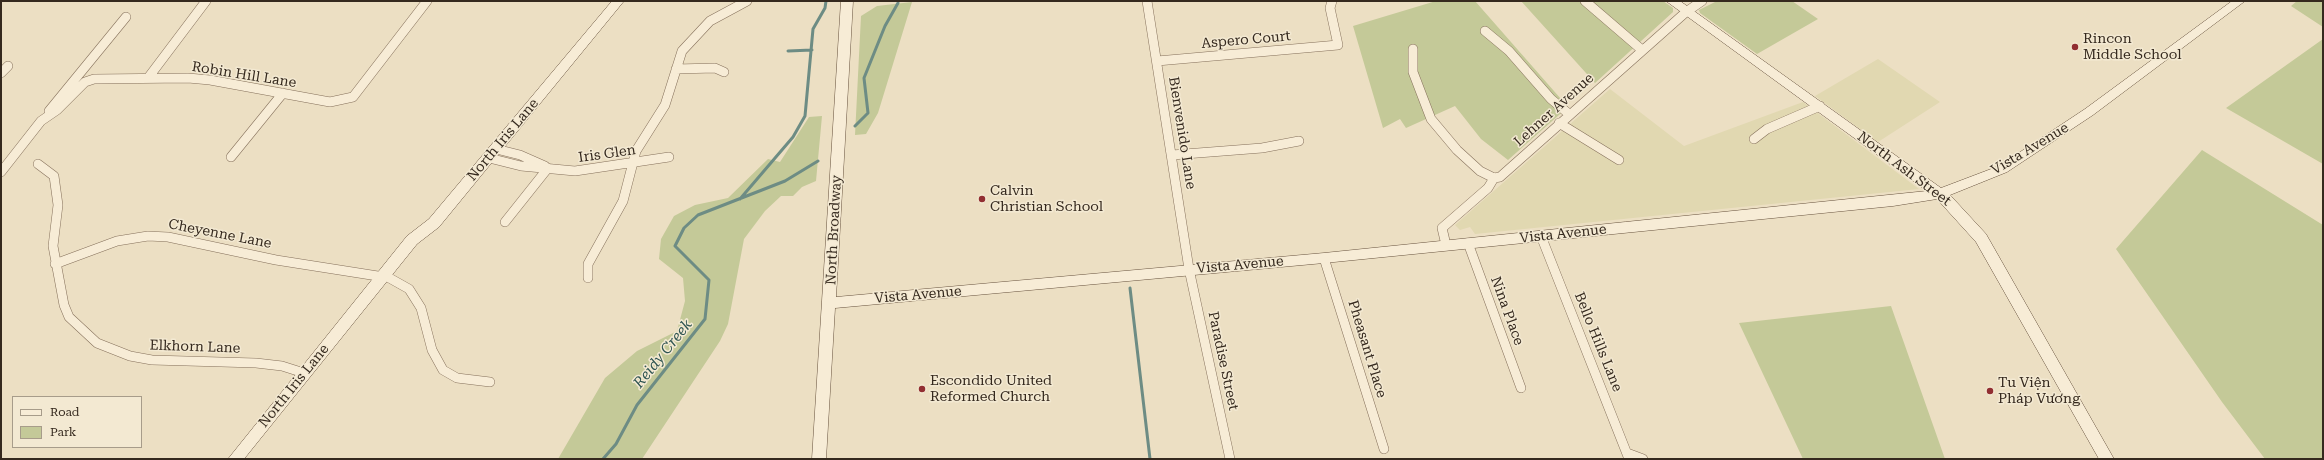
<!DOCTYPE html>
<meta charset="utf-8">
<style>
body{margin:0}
#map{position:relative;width:2324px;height:460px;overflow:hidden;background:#ecdfc3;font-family:"Roboto Serif",serif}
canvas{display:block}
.frame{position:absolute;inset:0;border:2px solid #35291e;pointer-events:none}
.legend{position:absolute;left:12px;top:396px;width:130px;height:52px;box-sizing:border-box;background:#f3e9d2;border:1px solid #a79c8a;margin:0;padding:5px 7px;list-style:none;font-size:12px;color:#35291e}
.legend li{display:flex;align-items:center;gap:8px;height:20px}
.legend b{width:20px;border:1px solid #a79c8a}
</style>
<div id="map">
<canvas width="2324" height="460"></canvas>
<div class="frame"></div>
<ul class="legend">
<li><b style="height:5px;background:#f7ecd6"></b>Road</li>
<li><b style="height:11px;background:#c4c998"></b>Park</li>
</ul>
</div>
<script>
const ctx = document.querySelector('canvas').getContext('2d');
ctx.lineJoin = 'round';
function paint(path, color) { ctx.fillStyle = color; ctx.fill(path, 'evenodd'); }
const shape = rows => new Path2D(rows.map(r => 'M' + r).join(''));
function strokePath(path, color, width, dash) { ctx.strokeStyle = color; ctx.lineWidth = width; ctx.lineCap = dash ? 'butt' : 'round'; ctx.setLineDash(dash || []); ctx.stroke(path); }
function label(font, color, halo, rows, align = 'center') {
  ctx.font = font + ' "Roboto Serif",serif'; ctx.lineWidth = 3; ctx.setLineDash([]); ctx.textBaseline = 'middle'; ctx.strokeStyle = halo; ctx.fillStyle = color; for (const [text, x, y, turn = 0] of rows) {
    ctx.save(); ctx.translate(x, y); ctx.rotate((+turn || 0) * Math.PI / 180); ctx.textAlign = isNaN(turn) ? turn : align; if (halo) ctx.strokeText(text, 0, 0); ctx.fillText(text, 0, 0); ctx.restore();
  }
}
paint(shape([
 [1878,59,1940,102,1878,142,1815,96],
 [1610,89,1684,146,1803,102,1919,189,1475,234,1470,227,1460,230,1455,225]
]), '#e1d8b1');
paint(shape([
 [1436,1,1475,1,1568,107,1508,160,1481,139,1455,106,1406,128,1400,119,1383,128,1353,26],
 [1521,1,1663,1,1673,8,1673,12,1595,83],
 [1717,1,1792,1,1818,19,1757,54,1700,13,1699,10],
 [2297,1,2323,1,2323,27,2291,6],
 [912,2,878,113,866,134,855,135,861,16,877,6],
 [2323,39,2323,164,2226,108],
 [822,116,816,181,802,187,793,196,781,196,765,211,744,239,728,324,720,341,642,459,558,459,605,378,637,351,677,331,685,301,683,278,659,259,661,239,674,216,695,205,728,198,768,159,780,162,809,117],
 [2202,150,2323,225,2323,459,2265,459,2222,402,2116,249],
 [1891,306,1945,459,1803,459,1739,323]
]), '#c4c998');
strokePath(shape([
 [788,51,812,50],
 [855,126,868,113,864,78,885,26,898,3],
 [740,199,793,137,805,116,813,29,825,8,826,1],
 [1130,288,1150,459],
 [603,459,616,444,637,405,705,319,709,280,675,246,684,228,698,215,785,181,818,161]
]), '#6d8c84', 3);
const street = shape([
 [1147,1,1189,269,1230,459],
 [1585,1,1642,50],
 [1485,31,1509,51,1551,99,1569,114],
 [1413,49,1413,72,1431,119,1457,150,1480,171,1494,178,1500,177,1686,12,1702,1],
 [1157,61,1338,45,1330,8,1332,1],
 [676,69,715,68,724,72],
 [1,73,8,66],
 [148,78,206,1],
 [49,111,126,17],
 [1559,123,1619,160],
 [1754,139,1767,129,1820,106],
 [496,149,520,155,545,166],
 [1172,155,1262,148,1299,141],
 [231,157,283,93],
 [489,158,521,166,575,171,669,157],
 [38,164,54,176,58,205,53,246,64,305,69,317,97,343,130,356,152,360,256,363,282,366,304,373],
 [1,172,41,121,57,110,85,82,94,79,188,78,210,80,330,102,353,97,427,1],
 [505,222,548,168],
 [1541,236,1629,459],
 [1468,243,1521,388],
 [1446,245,1442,228,1488,188,1494,178],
 [1324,258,1384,449],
 [55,264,117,241,148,236,168,237,276,260,384,277,384,275,409,289,421,308,432,350,443,370,457,378,490,382],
 [588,278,588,264,623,201,636,151,665,105,682,51,710,21,747,1],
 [1627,453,1643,459]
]);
const secondary = shape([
 [612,1,624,1,439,227,417,244,244,459,228,459,407,236,429,219,612,1],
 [841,1,853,1,836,297,1324,253,1927,191,1666,1,1680,1,1941,188,1999,166,2085,109,2232,1,2245,1,2093,115,2007,172,1950,195,1986,234,2114,459,2099,459,1976,242,1937,199,1893,206,1324,263,835,308,826,459,812,459,841,1]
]);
strokePath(street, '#85705b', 10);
strokePath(secondary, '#67523e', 1);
strokePath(street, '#f7ecd6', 9);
paint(secondary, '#f7ecd6');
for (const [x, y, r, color] of [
 [2075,47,4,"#912e31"],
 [982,199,4,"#912e31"],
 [922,389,4,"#912e31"],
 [1990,391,4,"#912e31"]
]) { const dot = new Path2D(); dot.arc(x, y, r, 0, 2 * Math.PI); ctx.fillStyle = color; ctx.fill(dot); strokePath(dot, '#f3e9d2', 1.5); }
label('14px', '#35291e', '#f3e9d2', [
 ["Rincon",2083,39],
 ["Middle School",2083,55],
 ["Calvin",990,191],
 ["Christian School",990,207],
 ["Escondido United",930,381],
 ["Reformed Church",930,397],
 ["Tu Viện",1998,383],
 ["Pháp Vương",1998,399]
], 'left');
label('14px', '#35291e', '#f3e9d2', [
 ["Aspero Court",1246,40,-5],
 ["Robin Hill Lane",244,75,9],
 ["Lehner Avenue",1554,110,-42],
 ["Bienvenido Lane",1182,133,81],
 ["North Iris Lane",503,140,-50],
 ["Vista Avenue",2030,149,-31],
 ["Iris Glen",607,154,-8],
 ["North Ash Street",1904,169,37],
 ["North Broadway",834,230,-87],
 ["Cheyenne Lane",220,234,11],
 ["Vista Avenue",1563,234,-6],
 ["Vista Avenue",1240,265,-5],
 ["Vista Avenue",918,295,-5],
 ["Nina Place",1507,311,70],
 ["Bello Hills Lane",1598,342,68],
 ["Elkhorn Lane",195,347,2],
 ["Pheasant Place",1367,349,73],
 ["Paradise Street",1223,361,78],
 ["North Iris Lane",294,386,-51]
]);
label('italic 15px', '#2e5451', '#f3e9d2', [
 ["Reidy Creek",663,354,-51]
]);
</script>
